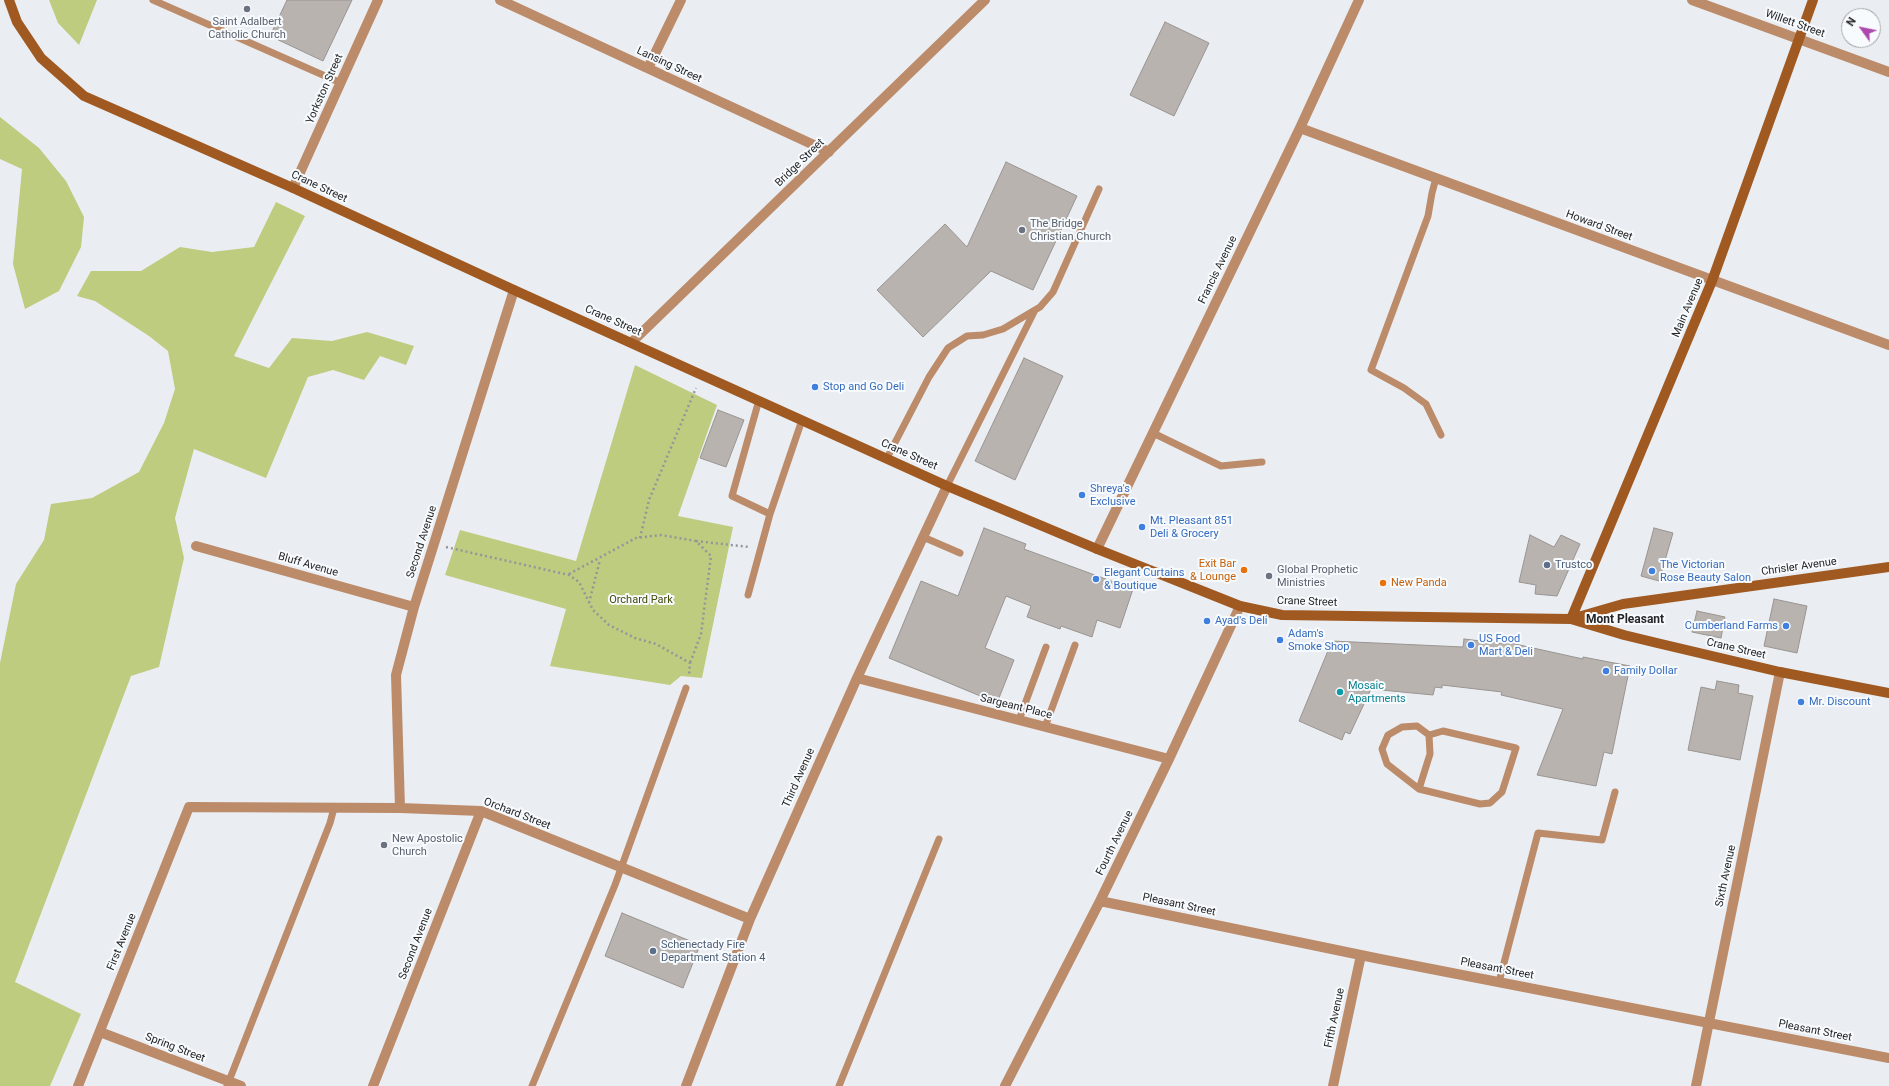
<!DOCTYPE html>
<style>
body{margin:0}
#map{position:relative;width:1889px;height:1086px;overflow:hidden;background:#eaeef3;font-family:Roboto,sans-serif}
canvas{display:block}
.north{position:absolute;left:1841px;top:8px;width:40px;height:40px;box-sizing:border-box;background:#f8fbfe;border:1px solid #a3a6a8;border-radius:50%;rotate:303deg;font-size:11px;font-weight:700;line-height:16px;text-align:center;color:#242627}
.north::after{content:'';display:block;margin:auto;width:14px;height:18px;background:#ac48ae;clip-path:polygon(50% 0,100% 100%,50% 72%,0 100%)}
</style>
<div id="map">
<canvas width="1889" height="1086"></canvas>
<div class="north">N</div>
</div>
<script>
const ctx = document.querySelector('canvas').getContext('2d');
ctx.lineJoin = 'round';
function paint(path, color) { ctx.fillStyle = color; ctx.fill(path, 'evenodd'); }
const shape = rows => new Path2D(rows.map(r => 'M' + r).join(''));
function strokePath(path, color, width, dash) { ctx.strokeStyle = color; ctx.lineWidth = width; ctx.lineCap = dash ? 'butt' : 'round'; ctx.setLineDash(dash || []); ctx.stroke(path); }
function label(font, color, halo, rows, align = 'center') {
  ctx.font = font + ' Roboto,sans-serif'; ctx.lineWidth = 4; ctx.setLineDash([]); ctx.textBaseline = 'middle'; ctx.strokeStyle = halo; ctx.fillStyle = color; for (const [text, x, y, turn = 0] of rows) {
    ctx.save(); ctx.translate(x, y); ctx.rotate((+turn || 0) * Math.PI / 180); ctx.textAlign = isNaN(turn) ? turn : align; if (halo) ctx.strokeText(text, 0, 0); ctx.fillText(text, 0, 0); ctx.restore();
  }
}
paint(shape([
 [49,0,97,0,79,45,58,23],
 [0,117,39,148,66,181,84,217,81,247,59,291,25,309,13,264,22,169,0,159],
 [276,202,305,216,234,356,269,368,292,338,332,341,367,332,414,346,406,365,380,356,364,380,333,370,308,377,266,478,194,449,175,518,184,558,159,667,131,676,15,982,81,1014,50,1086,0,1086,0,663,16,584,44,540,51,504,92,498,139,472,164,423,175,389,168,351,149,336,95,301,77,296,91,271,141,271,180,247,212,252,254,247],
 [635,365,717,405,678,516,733,527,702,678,681,676,670,685,550,666,566,609,445,575,460,530,576,561]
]), '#bdcc7e');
const building = shape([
 [287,0,352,0,323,61,270,36,287,0],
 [1165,22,1209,43,1174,116,1130,95,1165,22],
 [1006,162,1077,196,1033,290,991,271,923,337,877,290,945,224,967,247,1006,162],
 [1024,358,1063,376,1015,480,975,461,1024,358],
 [718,410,744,420,726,467,700,458,718,410],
 [984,528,1026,544,1024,549,1133,589,1120,628,1097,620,1092,637,1061,626,1060,629,1027,617,1031,606,1006,596,985,648,1014,660,997,703,889,658,921,581,958,596,984,528],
 [1654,528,1673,533,1659,581,1641,576,1654,528],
 [1530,535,1554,547,1561,535,1580,544,1557,596,1535,594,1536,585,1519,582,1530,535],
 [1774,599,1807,606,1797,653,1764,646,1774,599],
 [1697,611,1725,617,1721,638,1692,632,1697,611],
 [1464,639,1506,644,1506,642,1583,659,1583,657,1630,666,1612,754,1604,752,1596,786,1537,775,1563,709,1501,695,1502,692,1442,685,1442,688,1435,687,1433,695,1371,689,1350,734,1345,732,1342,740,1299,721,1332,641,1463,647,1464,639],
 [1717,681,1739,685,1738,693,1753,696,1740,760,1688,750,1701,687,1715,690,1717,681],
 [622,913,700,945,683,988,605,956,622,913]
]);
paint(building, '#b8b3af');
strokePath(building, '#999490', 1);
strokePath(shape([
 [640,538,649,500,696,388],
 [696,541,749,547],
 [446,547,569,575,579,582,593,610,609,625,635,638,656,644,690,663,689,676],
 [569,574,636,538,661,535,696,541,711,556,701,634,690,663],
 [589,603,600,560]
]), '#93969a', 2.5, [2, 3]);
strokePath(shape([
 [153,0,341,83],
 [1436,178,1432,193,1428,216,1371,370,1404,388,1426,404,1441,435],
 [759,400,732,496,770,514,802,420],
 [1153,433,1221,466,1262,462],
 [887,458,929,377,948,348,967,336,983,335,1003,329,1040,307,1053,292,1099,189],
 [947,486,1034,312],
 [923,537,960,553],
 [748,595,770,514],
 [1019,720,1046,647],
 [1045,727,1075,645],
 [1419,789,1430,754,1429,735,1417,726,1402,727,1388,735,1382,749,1387,764,1419,789,1480,804,1490,803,1502,792,1516,748,1443,731,1429,735],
 [1499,982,1538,833,1602,840,1615,792],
 [227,1086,330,823,334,808],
 [532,1086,615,885,686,688],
 [839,1086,939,839]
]), '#bc8b6a', 7);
strokePath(shape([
 [500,0,829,152],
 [1692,0,1889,72],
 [648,68,681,0],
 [1300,128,1889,345],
 [293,188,378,0],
 [632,342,985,0],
 [196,546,414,607],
 [1097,549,1300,128,1359,0],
 [857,678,1169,759],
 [400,808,396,675,414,607,514,290],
 [1100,901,1380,959,1889,1058],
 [100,1032,241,1086],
 [78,1086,189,807,400,808,481,811,750,919],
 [373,1086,481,811],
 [686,1086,750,919,857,678,947,486],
 [1005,1086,1100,901,1169,759,1240,606],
 [1333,1086,1361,955],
 [1696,1086,1780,672]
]), '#bc8b6a', 10);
strokePath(shape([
 [9,0,17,22,41,58,84,96,293,188,514,290,947,486,1097,549,1240,606,1282,615,1571,619,1624,635,1657,643,1780,672,1889,693],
 [1571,619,1712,281,1813,0],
 [1571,619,1623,604,1889,567]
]), '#a05a21', 10);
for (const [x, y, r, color] of [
 [247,9,4,"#6b7280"],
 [1022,230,4,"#6b7280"],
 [815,387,4,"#3f7fe0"],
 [1082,495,4,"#3f7fe0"],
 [1142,527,4,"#3f7fe0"],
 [1547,565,4,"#5c6f8a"],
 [1244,570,4,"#e8710a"],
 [1652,571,4,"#3f7fe0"],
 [1269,576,4,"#6b7280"],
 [1096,579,4,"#3f7fe0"],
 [1383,583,4,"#e8710a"],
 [1207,621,4,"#3f7fe0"],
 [1786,626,4,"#3f7fe0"],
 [1280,640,4,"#3f7fe0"],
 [1471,645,4,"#3f7fe0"],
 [1606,671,4,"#3f7fe0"],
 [1340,692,4,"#0f9aa8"],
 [1801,702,4,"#3f7fe0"],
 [384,845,4,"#6b7280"],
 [653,951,4,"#5c6f8a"]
]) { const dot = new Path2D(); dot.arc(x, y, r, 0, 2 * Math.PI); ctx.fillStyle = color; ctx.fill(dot); strokePath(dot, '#f8fbfe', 1.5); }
label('11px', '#5b616d', '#f8fbfe', [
 ["Saint Adalbert",247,22,"center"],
 ["Catholic Church",247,35,"center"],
 ["The Bridge",1030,224],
 ["Christian Church",1030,237],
 ["Global Prophetic",1277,570],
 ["Ministries",1277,583],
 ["New Apostolic",392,839],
 ["Church",392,852]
], 'left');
label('11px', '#242627', '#f8fbfe', [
 ["Willett Street",1795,24,20],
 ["Lansing Street",669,65,25],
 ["Yorkston Street",325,89,-66],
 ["Bridge Street",800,163,-44],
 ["Crane Street",319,187,25],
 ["Howard Street",1599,226,20],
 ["Francis Avenue",1218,270,-64],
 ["Main Avenue",1688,308,-67],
 ["Crane Street",613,321,24],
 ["Crane Street",909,455,24],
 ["Second Avenue",422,542,-72],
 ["Bluff Avenue",308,565,16],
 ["Chrisler Avenue",1799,567,-8],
 ["Crane Street",1307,602,2],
 ["Crane Street",1736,649,13],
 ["Sargeant Place",1016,707,14],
 ["Third Avenue",799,778,-66],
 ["Orchard Street",517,814,21],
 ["Fourth Avenue",1115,843,-64],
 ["Sixth Avenue",1726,876,-78],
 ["Pleasant Street",1179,905,12],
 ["First Avenue",122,942,-68],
 ["Second Avenue",416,944,-69],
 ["Pleasant Street",1497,969,11],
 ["Fifth Avenue",1335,1018,-78],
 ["Pleasant Street",1815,1031,11],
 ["Spring Street",175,1048,21]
]);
label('11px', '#366cbe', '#f8fbfe', [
 ["Stop and Go Deli",823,387],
 ["Shreya's",1090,489],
 ["Exclusive",1090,502],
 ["Mt. Pleasant 851",1150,521],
 ["Deli & Grocery",1150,534],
 ["The Victorian",1660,565],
 ["Rose Beauty Salon",1660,578],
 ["Elegant Curtains",1104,573],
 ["& Boutique",1104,586],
 ["Ayad's Deli",1215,621],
 ["Cumberland Farms",1778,626,"right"],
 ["Adam's",1288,634],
 ["Smoke Shop",1288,647],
 ["US Food",1479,639],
 ["Mart & Deli",1479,652],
 ["Family Dollar",1614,671],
 ["Mr. Discount",1809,702]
], 'left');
label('11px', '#c56008', '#f8fbfe', [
 ["Exit Bar",1236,564],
 ["& Lounge",1236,577],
 ["New Panda",1391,583,"left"]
], 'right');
label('11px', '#4e5e75', '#f8fbfe', [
 ["Trustco",1555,565],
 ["Schenectady Fire",661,945],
 ["Department Station 4",661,958]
], 'left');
label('11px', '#434b0d', '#f8fbfe', [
 ["Orchard Park",641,600]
]);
label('11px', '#0d838f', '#f8fbfe', [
 ["Mosaic",1348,686],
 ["Apartments",1348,699]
], 'left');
label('bold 12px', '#242627', '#f8fbfe', [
 ["Mont Pleasant",1625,620]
]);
</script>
